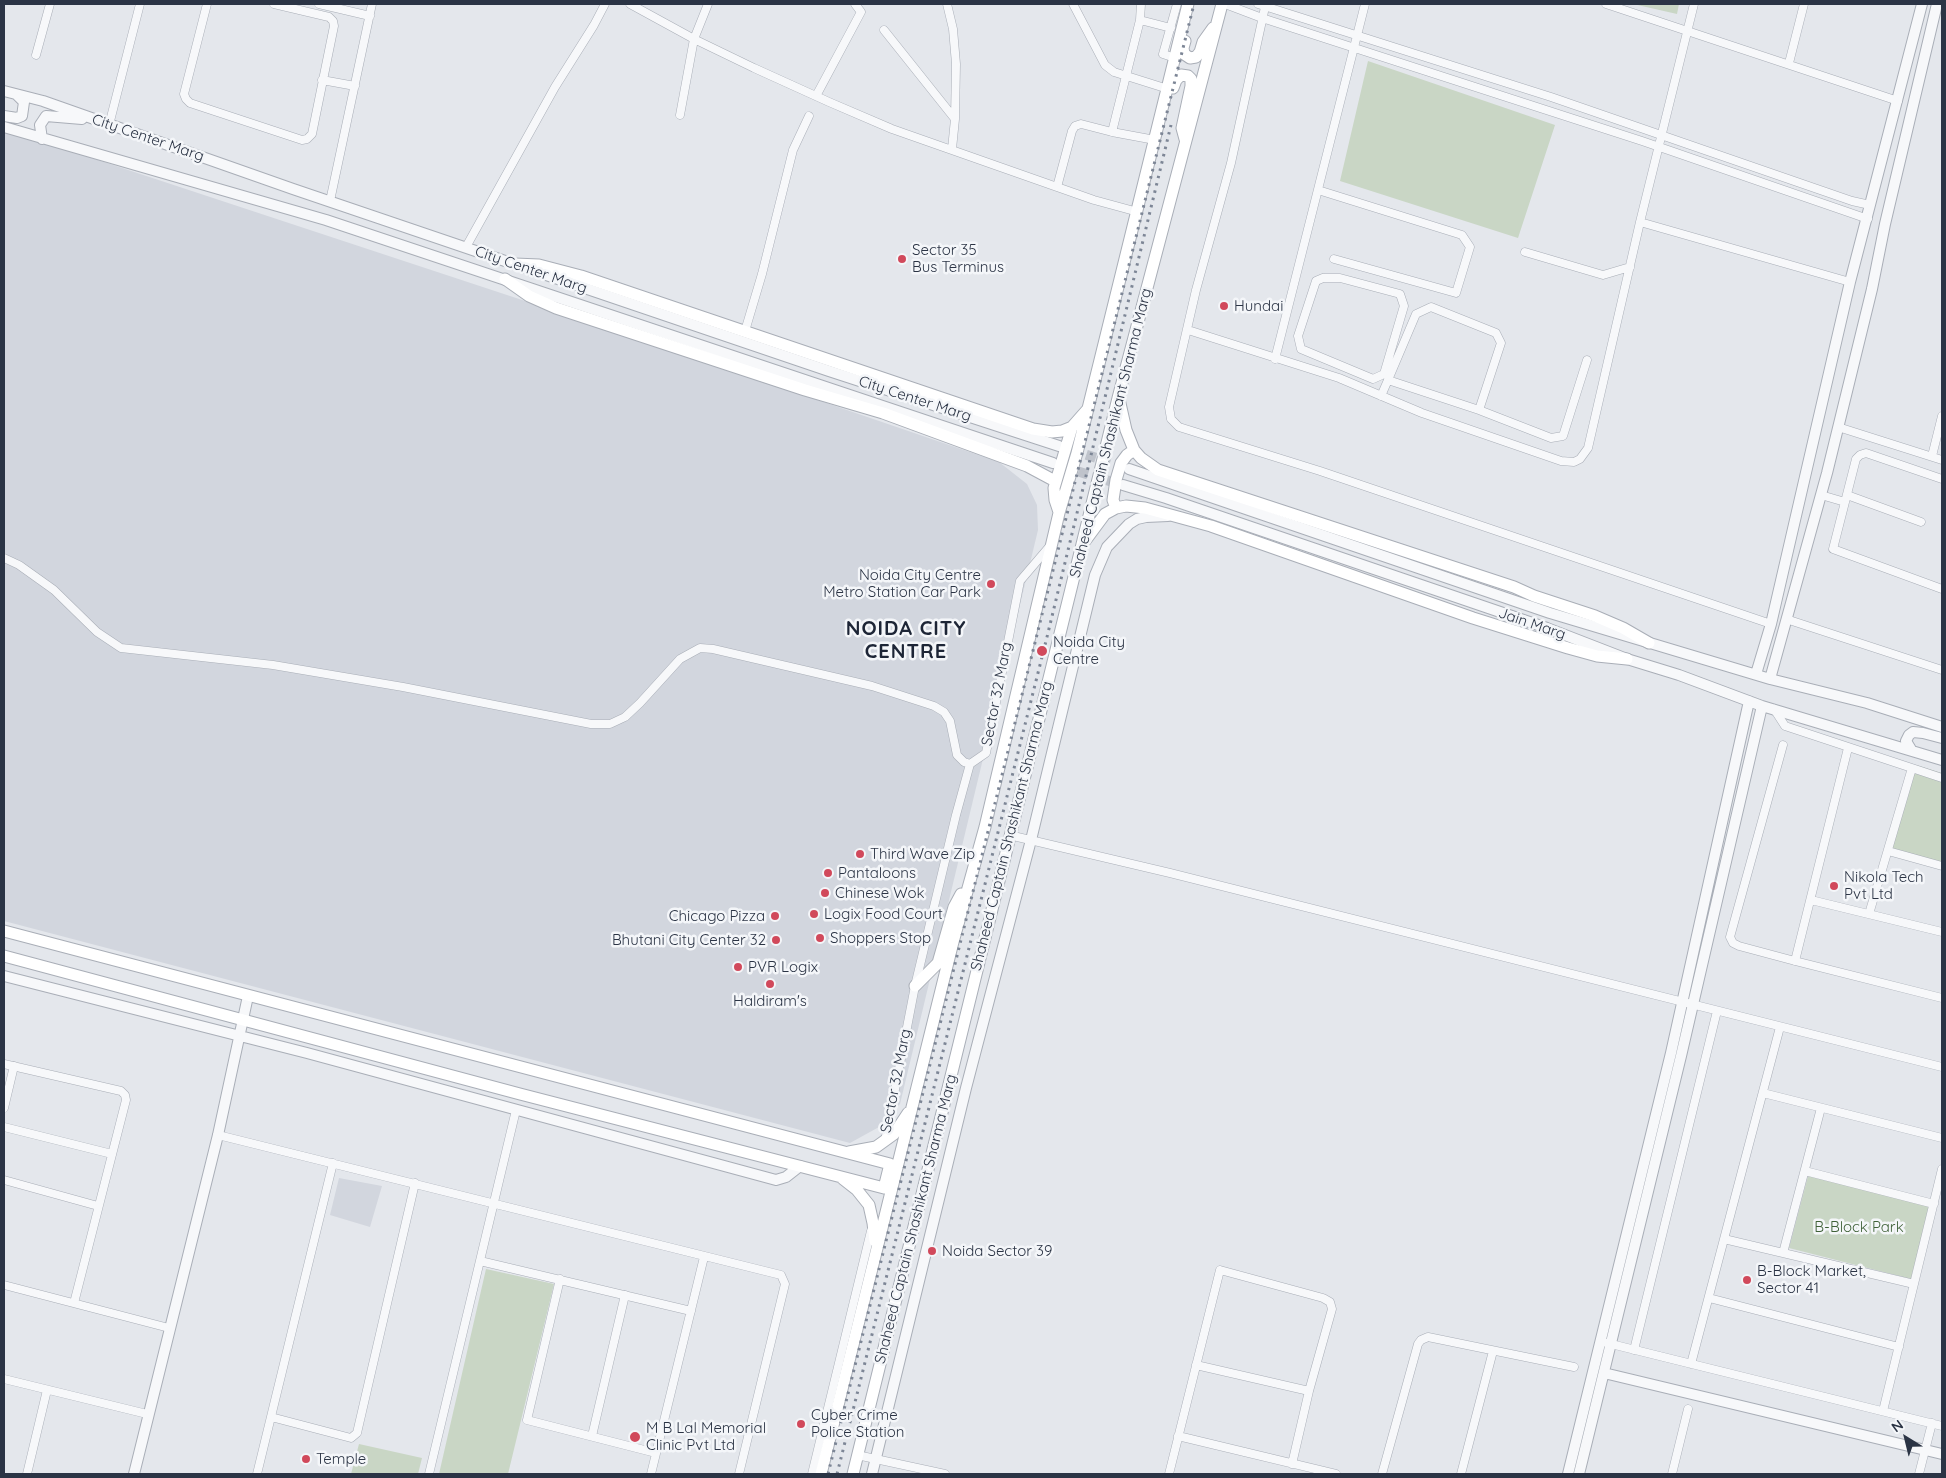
<!DOCTYPE html>
<style>
body{margin:0}
#map{position:relative;width:1946px;height:1478px;overflow:hidden;background:#e4e7ec;font-family:Quicksand,sans-serif}
canvas{display:block}
.frame{position:absolute;inset:0;border:5px solid #2b3445;pointer-events:none}
.north{position:absolute;left:1881px;top:1413px;width:50px;height:50px;-webkit-text-stroke:4px #f4f6f9;paint-order:stroke;rotate:324deg;font-size:14px;font-weight:700;line-height:20px;text-align:center;color:#2b3445}
.north::after{content:'';display:block;margin:auto;width:18px;height:22px;background:#2b3445;clip-path:polygon(50% 0,100% 100%,50% 72%,0 100%)}
</style>
<div id="map">
<canvas width="1946" height="1478"></canvas>
<div class="frame"></div>
<div class="north">N</div>
</div>
<script>
const ctx = document.querySelector('canvas').getContext('2d');
ctx.lineJoin = 'round';
function paint(path, color) { ctx.fillStyle = color; ctx.fill(path, 'evenodd'); }
const shape = rows => new Path2D(rows.map(r => 'M' + r).join(''));
function strokePath(path, color, width, dash) { ctx.strokeStyle = color; ctx.lineWidth = width; ctx.lineCap = dash ? 'butt' : 'round'; ctx.setLineDash(dash || []); ctx.stroke(path); }
function label(font, color, halo, rows, align = 'center') {
  ctx.font = font + ' Quicksand,sans-serif'; ctx.lineWidth = 5; ctx.setLineDash([]); ctx.textBaseline = 'middle'; ctx.strokeStyle = halo; ctx.fillStyle = color; for (const [text, x, y, turn = 0] of rows) {
    ctx.save(); ctx.translate(x, y); ctx.rotate((+turn || 0) * Math.PI / 180); ctx.textAlign = isNaN(turn) ? turn : align; if (halo) ctx.strokeText(text, 0, 0); ctx.fillText(text, 0, 0); ctx.restore();
  }
}
paint(shape([
 [4,129,610,329,999,462,1027,484,1037,505,1038,530,900,1104,879,1127,850,1143,4,921],
 [339,1178,382,1186,370,1227,330,1215]
]), '#d2d6de');
paint(shape([
 [1633,4,1679,4,1677,14],
 [1368,61,1555,125,1518,238,1340,181],
 [1916,765,1942,773,1942,863,1892,850],
 [1808,1176,1929,1206,1911,1279,1789,1248],
 [486,1269,554,1284,508,1474,439,1474],
 [359,1444,422,1458,418,1474,351,1474]
]), '#c9d6c5');
strokePath(shape([
 [1072,450,1127,468],
 [1064,467,1122,485]
]), '#bfc3cb', 10, [10, 5]);
const minor = shape([
 [207,4,184,94,186,99,190,103,302,140,307,139,312,134,334,26,333,21,329,17,274,4],
 [319,4,370,16],
 [630,4,694,39,754,68,829,102,892,129,1094,200,1138,212],
 [947,4,953,29,956,64,955,119],
 [1073,4,1105,65,1114,72,1168,89],
 [1141,4,1140,20,1112,132,1155,140],
 [1225,4,1262,18,1642,141,1868,219],
 [1258,4,1551,97,1852,201,1870,205],
 [1606,4,1898,101],
 [1265,7,1231,163,1196,290,1169,407,1171,419,1179,427,1320,471,1771,624],
 [1140,20,1171,28],
 [884,30,955,119,952,149],
 [36,55,50,4],
 [1175,58,1163,54,1177,4],
 [1789,63,1804,4],
 [322,80,355,86],
 [816,96,861,12,855,4],
 [680,115,694,39,708,4],
 [109,125,140,4],
 [1057,187,1072,131,1075,126,1081,124,1112,132],
 [1318,190,1462,235,1470,247,1456,293,1334,259],
 [330,201,372,4],
 [1640,222,1850,282],
 [466,247,555,87,594,25,605,4],
 [1525,252,1603,275,1630,267],
 [1323,278,1340,278,1400,294,1404,306,1384,374,1373,379,1301,349,1298,336,1316,281,1323,278],
 [1188,330,1339,378,1422,413,1561,461,1574,462,1580,459,1588,448,1640,222,1694,4],
 [745,331,762,274,793,150,809,116],
 [1275,359,1365,4],
 [1381,396,1388,380,1416,314,1431,307,1496,333,1501,343,1479,410,1388,380],
 [1479,410,1551,438,1563,436,1587,360],
 [1838,427,1942,460],
 [1932,456,1942,416],
 [1942,479,1866,453,1860,455,1856,459,1833,549,1942,589],
 [1821,495,1845,502],
 [1847,495,1921,522],
 [4,558,19,565,54,590,97,632,121,648,273,665,403,687,591,724,610,724,625,717,640,703,680,659,700,648,713,649,872,686,934,706,944,712,950,721,957,755,964,762,970,764],
 [1786,619,1942,670],
 [1774,709,1785,726,1942,778],
 [1783,745,1730,937,1733,943,1739,946,1795,961,1942,998],
 [1009,835,1170,873,1942,1067],
 [1888,851,1942,866],
 [1811,900,1942,932],
 [1869,914,1912,768],
 [1795,961,1848,748],
 [4,1064,121,1091,125,1095,126,1100,74,1303],
 [1763,1093,1942,1138],
 [4,1108,14,1066],
 [4,1127,112,1154],
 [218,1135,781,1275,785,1284,739,1474],
 [885,1141,915,986,956,815,970,764,986,753,1020,581,1049,547],
 [1805,1171,1934,1204],
 [4,1180,98,1206],
 [1724,1239,1914,1284],
 [1783,1253,1821,1108],
 [480,1261,691,1311],
 [560,1279,527,1420,656,1453],
 [4,1285,169,1328],
 [1709,1298,1899,1347],
 [1607,1343,1942,1426],
 [1634,1350,1717,1011],
 [1691,1364,1780,1027],
 [1196,1365,1309,1391],
 [4,1379,147,1414],
 [1883,1411,1942,1169],
 [271,1417,351,1438,357,1433,415,1183],
 [592,1436,625,1295],
 [1178,1436,1336,1474],
 [857,1455,945,1474],
 [27,1474,47,1390],
 [257,1474,333,1163],
 [429,1474,516,1110],
 [651,1474,704,1257],
 [812,1474,871,1231],
 [1169,1474,1220,1270,1323,1298,1330,1302,1332,1309,1309,1391,1292,1464],
 [1382,1474,1418,1344,1421,1340,1428,1337,1574,1367],
 [1461,1474,1493,1351],
 [1672,1474,1688,1409],
 [1919,1474,1932,1423]
]);
const tertiary = shape([
 [4,91,43,101,293,189,829,371,1059,446],
 [4,116,17,118,22,116,24,102,17,95],
 [4,127,326,220,1053,463],
 [42,139,40,125,46,116,82,119],
 [1129,469,1550,613,1770,679,1867,703,1942,727],
 [1123,485,1166,498,1547,628,1627,659,1679,675,1762,706,1942,760],
 [1756,674,1771,624,1850,282,1922,4],
 [1770,679,1827,473,1872,289,1885,224,1937,4],
 [1912,751,1906,741,1909,735,1913,732,1923,733,1942,738],
 [4,976,307,1053,776,1180,786,1177,800,1166],
 [1604,1373,1942,1454],
 [134,1474,218,1135,248,996],
 [872,1474,966,1088,1031,840,1095,575,1107,547,1129,524,1137,519,1146,517,1168,516],
 [1568,1474,1671,1053,1749,701],
 [1579,1474,1681,1056,1762,706]
]);
const secondary = shape([
 [1185,41,1183,48,1184,54,1190,58,1196,57,1200,52,1203,42,1213,28],
 [1173,88,1176,80,1181,75,1188,76,1191,79,1191,86,1182,128,1185,139],
 [515,264,539,265,581,276,1033,429,1052,432,1062,431,1072,427,1087,410],
 [505,279,529,296,556,308,805,390,883,413,1027,466,1055,481],
 [1119,399,1126,430,1134,450,1141,458,1158,470,1514,587,1534,596,1595,616,1623,628,1649,643],
 [1116,508,1113,500,1116,480,1121,463,1127,455,1134,450],
 [1059,512,1055,500,1054,488,1072,427],
 [1085,541,1105,514,1116,508,1126,506,1145,508,1211,526,1473,618,1568,648,1597,656,1627,659],
 [4,931,890,1164,884,1188,520,1094,4,956],
 [915,986,938,963,954,907,961,894],
 [849,1152,876,1147,894,1134,908,1113],
 [843,1179,857,1190,869,1205,873,1223,875,1241],
 [821,1474,953,942,985,827,1059,513,1077,453,1188,4],
 [853,1474,1118,398,1222,4]
]);
strokePath(minor, '#a9aeb7', 9);
strokePath(tertiary, '#a9aeb7', 12);
strokePath(secondary, '#a9aeb7', 13);
strokePath(minor, '#f7f8fa', 8);
strokePath(tertiary, '#f7f8fa', 10);
strokePath(secondary, '#fff', 11);
strokePath(shape([
 [828,1474,1194,4],
 [837,1474,1047,637,1171,125]
]), '#7d8696', 3, [2.5, 5]);
for (const [x, y, r, color] of [
 [902,259,5,"#d1495b"],
 [1224,306,5,"#d1495b"],
 [991,584,5,"#d1495b"],
 [1042,651,6,"#d1495b"],
 [860,854,5,"#d1495b"],
 [828,873,5,"#d1495b"],
 [1834,886,5,"#d1495b"],
 [825,893,5,"#d1495b"],
 [814,914,5,"#d1495b"],
 [775,916,5,"#d1495b"],
 [820,938,5,"#d1495b"],
 [776,940,5,"#d1495b"],
 [738,967,5,"#d1495b"],
 [770,984,5,"#d1495b"],
 [932,1251,5,"#d1495b"],
 [1747,1280,5,"#d1495b"],
 [801,1424,5,"#d1495b"],
 [635,1437,6,"#d1495b"],
 [306,1459,5,"#d1495b"]
]) { const dot = new Path2D(); dot.arc(x, y, r, 0, 2 * Math.PI); ctx.fillStyle = color; ctx.fill(dot); strokePath(dot, '#f4f6f9', 2); }
label('15px', '#2b3445', '#f4f6f9', [
 ["City Center Marg",148,138,19],
 ["City Center Marg",531,270,19],
 ["City Center Marg",915,399,18],
 ["Shaheed Captain Shashikant Sharma Marg",1111,433,-76],
 ["Jain Marg",1532,624,19],
 ["Sector 32 Marg",997,694,-79],
 ["Shaheed Captain Shashikant Sharma Marg",1012,826,-76],
 ["Sector 32 Marg",896,1081,-79],
 ["Shaheed Captain Shashikant Sharma Marg",916,1219,-76]
]);
label('15px', '#2b3445', '#f4f6f9', [
 ["Sector 35",912,250],
 ["Bus Terminus",912,267],
 ["Hundai",1234,306],
 ["Noida City Centre",981,575,"right"],
 ["Metro Station Car Park",981,592,"right"],
 ["Noida City",1053,642],
 ["Centre",1053,659],
 ["Third Wave Zip",870,854],
 ["Pantaloons",838,873],
 ["Nikola Tech",1844,877],
 ["Pvt Ltd",1844,894],
 ["Chinese Wok",835,893],
 ["Logix Food Court",824,914],
 ["Chicago Pizza",765,916,"right"],
 ["Shoppers Stop",830,938],
 ["Bhutani City Center 32",766,940,"right"],
 ["PVR Logix",748,967],
 ["Haldiram's",770,1001,"center"],
 ["Noida Sector 39",942,1251],
 ["B-Block Market,",1757,1271],
 ["Sector 41",1757,1288],
 ["Cyber Crime",811,1415],
 ["Police Station",811,1432],
 ["M B Lal Memorial",646,1428],
 ["Clinic Pvt Ltd",646,1445],
 ["Temple",316,1459]
], 'left');
label('15px', '#3f6138', '#f4f6f9', [
 ["B-Block Park",1859,1227]
]);
ctx.letterSpacing = '1px';
label('bold 20px', '#1d2536', '#f4f6f9', [
 ["NOIDA CITY",906,629],
 ["CENTRE",906,652]
]);
ctx.letterSpacing = '0px';
</script>
